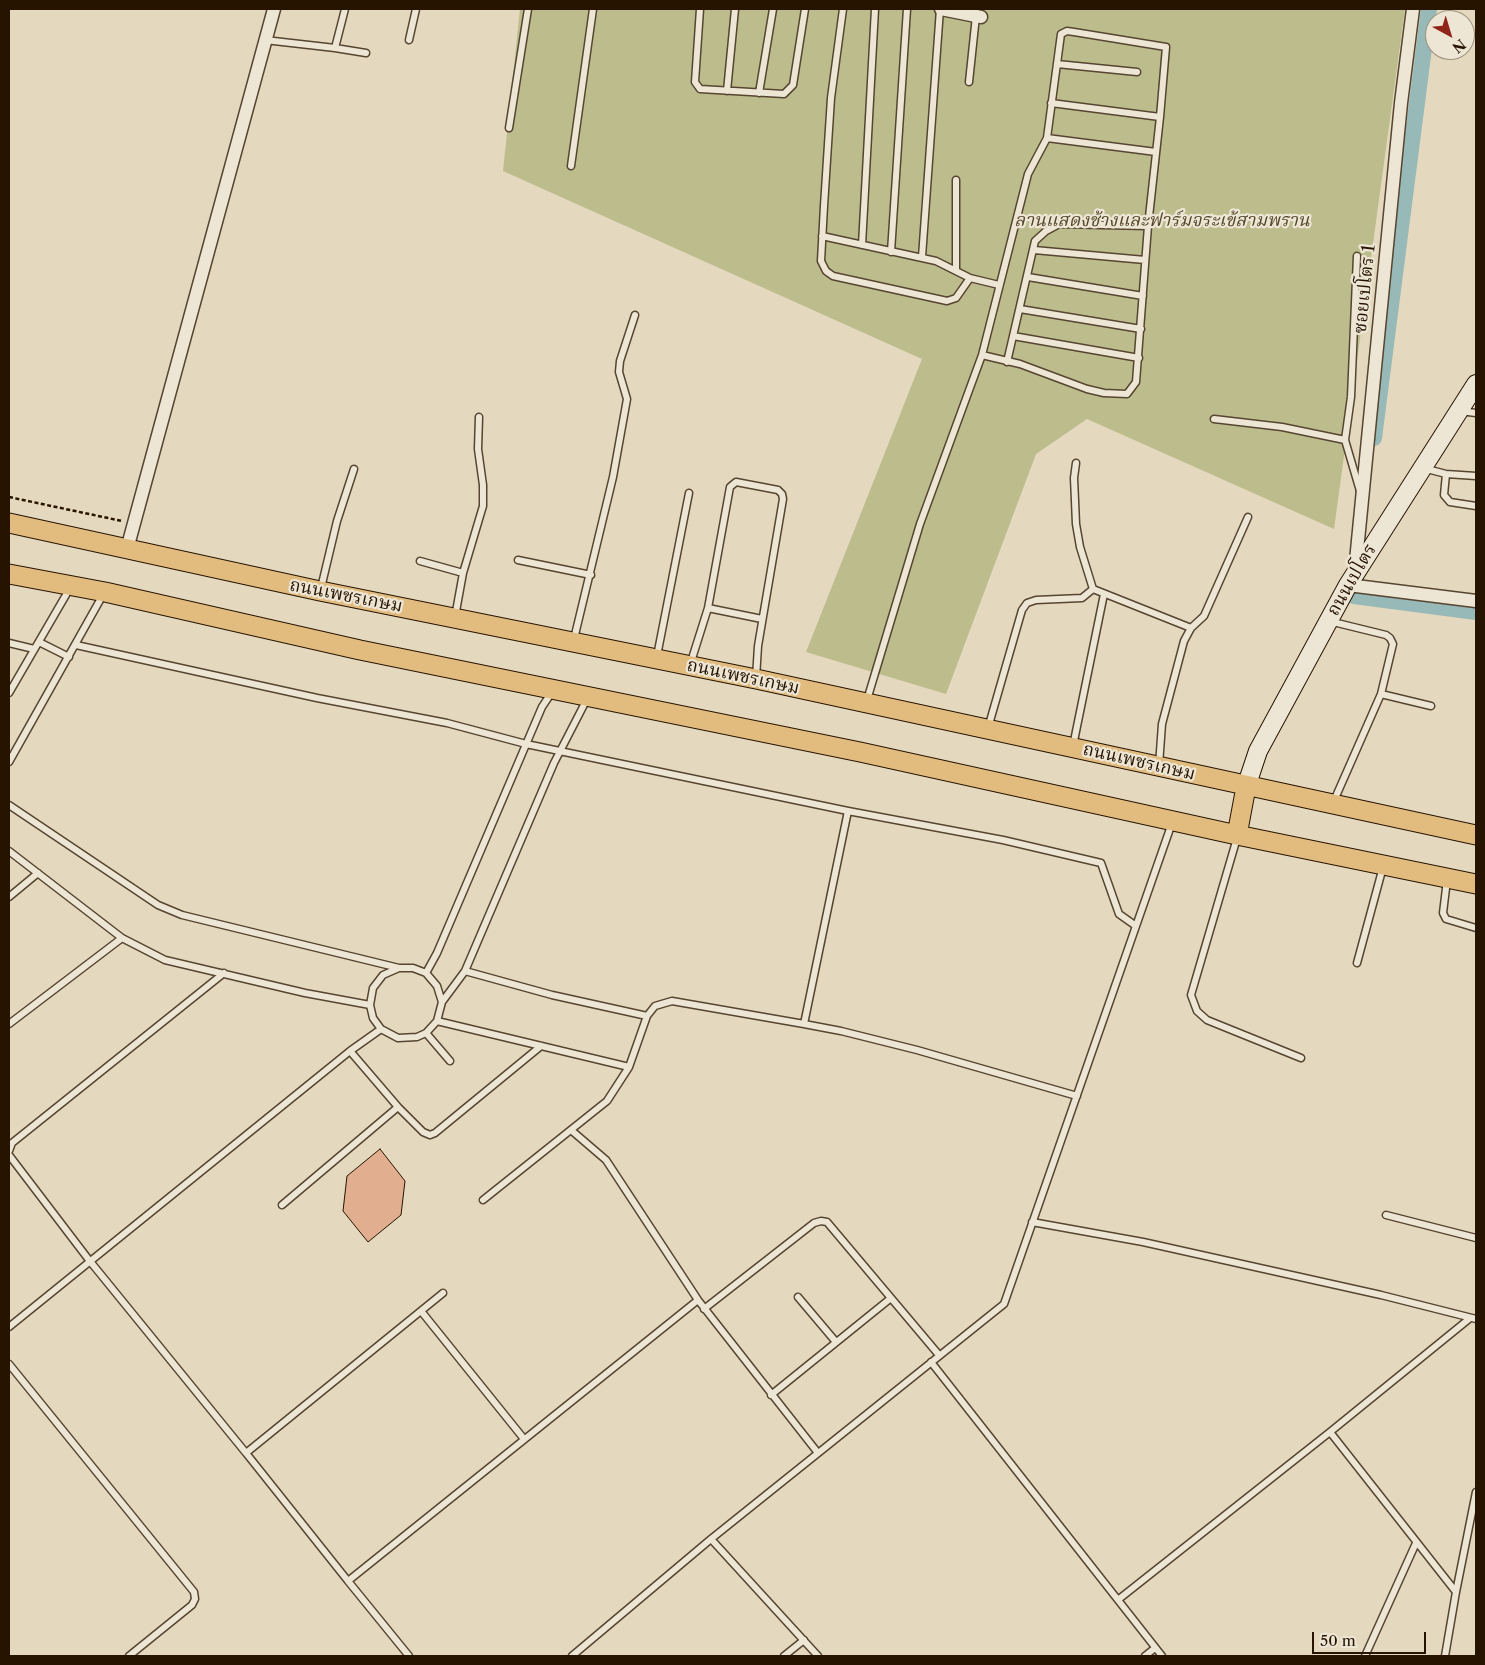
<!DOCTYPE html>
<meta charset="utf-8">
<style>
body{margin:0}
#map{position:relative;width:1485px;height:1665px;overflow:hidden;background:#e4d8be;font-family:"Libre Caslon Text",serif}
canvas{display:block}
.frame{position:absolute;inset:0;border:10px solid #271400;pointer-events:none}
.north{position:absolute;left:1425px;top:10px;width:50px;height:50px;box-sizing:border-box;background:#ede6d5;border:1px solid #9e9280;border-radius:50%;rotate:141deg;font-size:14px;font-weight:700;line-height:20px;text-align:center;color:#271400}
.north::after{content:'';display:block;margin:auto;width:18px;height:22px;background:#8f2418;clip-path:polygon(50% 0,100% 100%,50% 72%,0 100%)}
.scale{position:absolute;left:1312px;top:1632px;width:114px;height:22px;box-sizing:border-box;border:2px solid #271400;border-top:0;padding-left:6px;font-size:15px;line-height:18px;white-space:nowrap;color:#271400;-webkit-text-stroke:4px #ede6d5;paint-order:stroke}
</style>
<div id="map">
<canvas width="1485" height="1665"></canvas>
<div class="frame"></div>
<div class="north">N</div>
<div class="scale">50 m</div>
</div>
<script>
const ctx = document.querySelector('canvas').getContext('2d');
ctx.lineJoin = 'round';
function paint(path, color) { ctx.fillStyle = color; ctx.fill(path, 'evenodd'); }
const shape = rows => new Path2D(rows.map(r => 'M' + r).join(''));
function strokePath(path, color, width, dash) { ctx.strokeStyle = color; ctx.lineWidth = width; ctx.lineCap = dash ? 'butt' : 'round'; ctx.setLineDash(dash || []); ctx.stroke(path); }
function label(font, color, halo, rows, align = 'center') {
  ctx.font = font + ' "Libre Caslon Text","Noto Serif Thai",serif'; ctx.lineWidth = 4.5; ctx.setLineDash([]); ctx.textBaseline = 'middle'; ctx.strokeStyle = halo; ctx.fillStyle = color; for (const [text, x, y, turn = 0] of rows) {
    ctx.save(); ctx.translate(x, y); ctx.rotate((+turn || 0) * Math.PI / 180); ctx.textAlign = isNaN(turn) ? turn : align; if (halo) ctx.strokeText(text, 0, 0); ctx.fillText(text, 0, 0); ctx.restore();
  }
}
paint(shape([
 [520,9,1405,9,1334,529,1087,419,1036,454,946,694,806,652,922,359,503,171]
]), '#bcbc8c');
strokePath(shape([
 [1374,438,1429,9],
 [1357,571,1354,596,1476,612]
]), '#97b9b7', 16);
const building = shape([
 [380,1149,405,1181,401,1215,368,1242,343,1211,347,1176,380,1149]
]);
paint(building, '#e1af90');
strokePath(building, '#271400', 1);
const lane = shape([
 [700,9,695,82,700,89,784,94,793,85,805,9],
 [843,9,831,98,824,206,821,261,826,271,833,276,947,301,956,298,970,278,999,285],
 [265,40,335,48,345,9],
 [409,40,416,9],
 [335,48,366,53],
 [1057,64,1137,72],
 [969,82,976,16],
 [727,91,735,9],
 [759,93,773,9],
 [509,128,528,9],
 [1156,152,1047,138,1061,34,1067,31,1074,32,1166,47,1160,117],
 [571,166,593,9],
 [822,236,936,261,970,278],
 [862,245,875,9],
 [1034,250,1145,260],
 [891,252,907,9],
 [922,257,940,9],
 [956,270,956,180],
 [1028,277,1143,296],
 [1020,309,1141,329],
 [1013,336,1139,358],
 [982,355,1020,364,1087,389,1104,393,1127,394,1136,382,1148,226,1160,117,1051,103],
 [1007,362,1035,241,1046,231,1059,224,1148,226],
 [1460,411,1476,413],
 [1214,419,1282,427,1345,440,1360,491],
 [1345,440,1351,397,1357,256],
 [1076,463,1074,478,1076,524,1080,547,1093,589,1191,628,1184,641,1162,724,1159,765],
 [1423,468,1446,474,1476,476],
 [1446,474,1444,495,1450,502,1476,506],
 [518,560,591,575],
 [420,561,463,573],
 [321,588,337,521,354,469],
 [708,608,762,619],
 [455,617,463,573,483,506,483,485,478,449,479,417],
 [1329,621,1386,635,1390,638,1393,644,1381,694],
 [1191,628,1204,616,1248,517],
 [574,639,613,477,627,399,619,372,620,361,635,315],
 [39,642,69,657],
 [9,643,34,649],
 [76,645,317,698,447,723,526,744,848,811,1003,840,1101,863,1119,914,1136,926],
 [657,656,689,493],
 [690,665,708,608,730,487,736,482,778,490,782,494,783,499,758,646,756,678],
 [9,693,70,588],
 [867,700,920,524,982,355,1028,174,1047,138],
 [988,728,1022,610,1027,603,1036,600,1082,598,1093,589],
 [1073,746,1104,594],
 [9,762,104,593],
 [1333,803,1381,694,1431,706],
 [9,805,158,905,182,915,399,968],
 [1237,838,1191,995,1197,1011,1207,1020,1301,1058],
 [9,851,122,938,165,960,305,993,370,1005],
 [1447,880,1443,913,1446,919,1476,928],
 [9,897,38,873],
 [1357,963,1383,867],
 [465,971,552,995,647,1016],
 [426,973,437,953,542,707,552,692],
 [442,1002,437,986,426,973,413,968,399,968,383,975,373,988,370,1005,373,1018,381,1029,398,1038,417,1037,426,1033,437,1021,442,1002,465,971,554,763,587,699],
 [437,1021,629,1067],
 [9,1024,122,938],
 [804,1024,841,1031,917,1050,1077,1096],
 [426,1033,450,1061],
 [350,1051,398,1107,423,1132,430,1135,435,1133,541,1046],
 [571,1130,606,1160,698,1300,818,1453],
 [9,1151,12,1143,224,973],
 [9,1155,89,1260,246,1453],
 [483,1200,607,1101,629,1067,647,1016,655,1006,672,1001,804,1024,848,811],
 [282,1205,398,1107],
 [1386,1215,1476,1238],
 [1032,1222,1143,1242,1381,1295,1476,1319],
 [798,1297,836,1342],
 [704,1309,814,1223,821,1221,827,1222,939,1355],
 [421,1311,524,1439],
 [9,1327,350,1051,381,1029],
 [931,1362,1162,1656],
 [9,1364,194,1592,195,1599,192,1605,129,1656],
 [771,1395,891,1298],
 [1330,1432,1456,1592,1445,1656],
 [711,1539,818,1656],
 [348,1581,246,1453,443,1293],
 [1456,1592,1476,1492],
 [1119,1599,1330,1432,1469,1319],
 [409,1656,348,1581,698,1300],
 [572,1656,711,1539,1004,1304,1172,823],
 [784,1656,804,1640],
 [1145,1656,1155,1648],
 [1365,1656,1416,1543]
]);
const street = shape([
 [941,9,981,17],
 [127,549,274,9],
 [1355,571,1401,103,1413,9],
 [1348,585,1476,601]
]);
const secondary = shape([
 [1246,787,1258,751,1348,585,1476,384]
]);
const primary = shape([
 [9,523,320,591,756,679,1476,835],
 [9,574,105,592,360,650,860,752,1237,835,1476,884],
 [1237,835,1246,787]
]);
strokePath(lane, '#564530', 9);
strokePath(street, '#564530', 15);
strokePath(secondary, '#271400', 20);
strokePath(primary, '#271400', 21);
strokePath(shape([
 [9,497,122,521]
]), '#271400', 2.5, [4, 2.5]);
strokePath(lane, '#ede6d5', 6);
strokePath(street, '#ede6d5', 12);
strokePath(secondary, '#ede6d5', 18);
strokePath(primary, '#e2bc7f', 19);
label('italic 18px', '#54462a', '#ede6d5', [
 ["ลานแสดงช้างและฟาร์มจระเข้สามพราน",1162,221]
]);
label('18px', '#271400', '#ede6d5', [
 ["ซอยเปโตร 1",1365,289,-84],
 ["ถนนเปโตร",1352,580,-60],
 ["ถนนเพชรเกษม",346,596,11],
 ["ถนนเพชรเกษม",743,677,12],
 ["ถนนเพชรเกษม",1139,762,13]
]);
</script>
